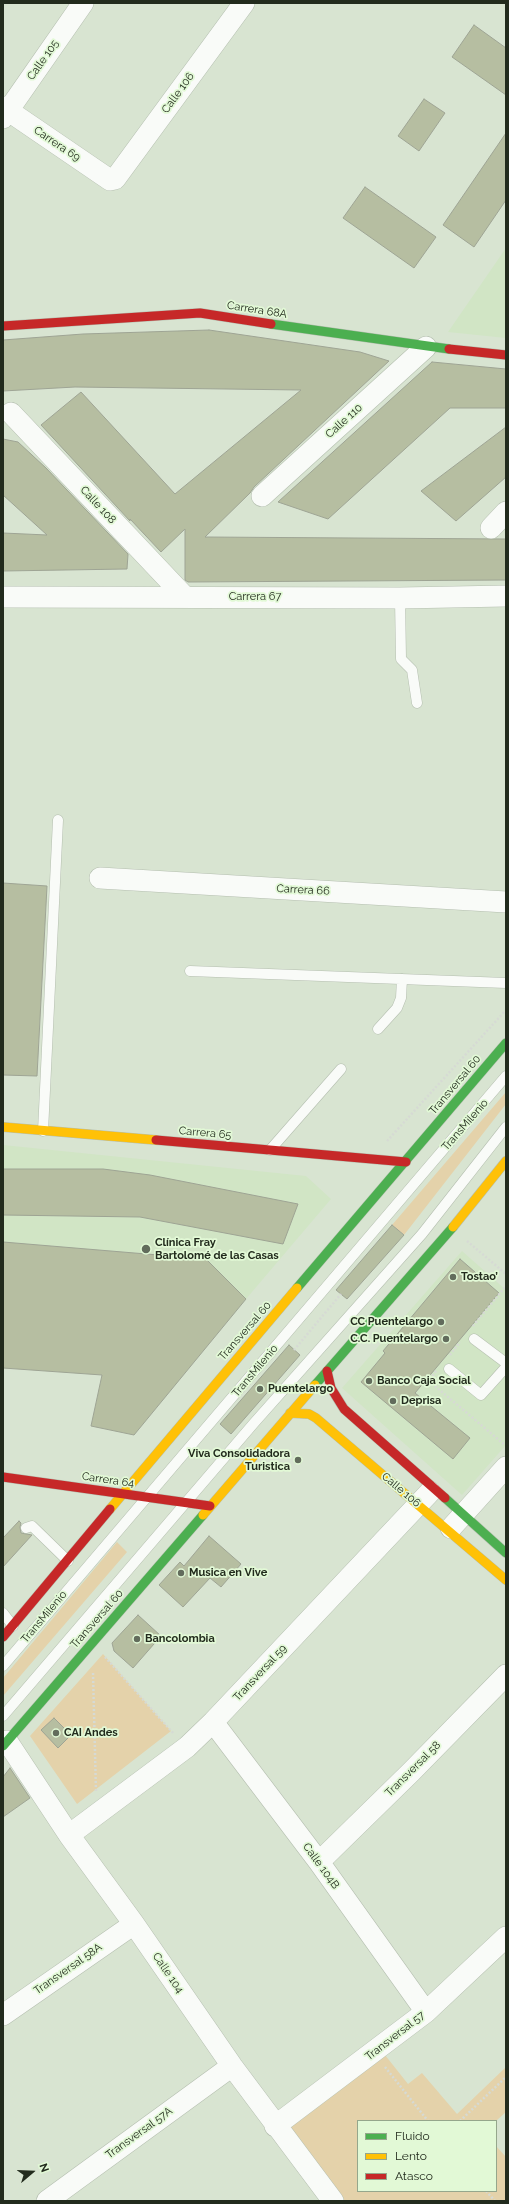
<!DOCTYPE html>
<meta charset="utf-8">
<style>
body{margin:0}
#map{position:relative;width:509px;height:2204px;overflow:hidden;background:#d8e4d1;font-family:Raleway,sans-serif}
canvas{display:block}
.frame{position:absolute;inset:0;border:4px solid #222b1d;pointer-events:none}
.legend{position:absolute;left:357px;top:2120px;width:140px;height:72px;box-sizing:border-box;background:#e2f9d6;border:1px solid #95a78c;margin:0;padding:5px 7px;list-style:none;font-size:12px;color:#222b1d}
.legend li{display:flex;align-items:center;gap:8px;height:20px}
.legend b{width:20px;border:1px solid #95a78c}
.north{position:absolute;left:12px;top:2152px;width:40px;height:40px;-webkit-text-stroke:3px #e2f9d6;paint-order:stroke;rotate:71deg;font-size:11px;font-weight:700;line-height:16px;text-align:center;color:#222b1d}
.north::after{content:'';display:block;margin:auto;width:14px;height:18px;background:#222b1d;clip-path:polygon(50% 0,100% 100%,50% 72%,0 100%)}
</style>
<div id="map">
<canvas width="509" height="2204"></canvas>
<div class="frame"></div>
<ul class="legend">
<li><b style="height:5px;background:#4caf50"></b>Fluido</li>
<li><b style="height:5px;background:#ffc107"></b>Lento</li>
<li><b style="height:5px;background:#c62828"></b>Atasco</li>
</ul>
<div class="north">N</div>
</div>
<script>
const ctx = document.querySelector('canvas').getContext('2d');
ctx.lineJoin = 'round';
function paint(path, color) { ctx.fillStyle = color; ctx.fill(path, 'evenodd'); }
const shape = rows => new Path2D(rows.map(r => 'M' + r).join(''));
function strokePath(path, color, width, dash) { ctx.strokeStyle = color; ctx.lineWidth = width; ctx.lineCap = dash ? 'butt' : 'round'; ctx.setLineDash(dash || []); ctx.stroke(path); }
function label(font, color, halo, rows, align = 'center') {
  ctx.font = font + ' Raleway,sans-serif'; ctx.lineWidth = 3.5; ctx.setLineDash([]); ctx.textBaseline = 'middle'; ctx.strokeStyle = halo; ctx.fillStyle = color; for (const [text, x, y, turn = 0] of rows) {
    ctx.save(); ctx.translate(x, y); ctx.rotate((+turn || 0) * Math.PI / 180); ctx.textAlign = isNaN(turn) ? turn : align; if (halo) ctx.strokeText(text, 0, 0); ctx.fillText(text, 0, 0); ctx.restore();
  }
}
paint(shape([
 [506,248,506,338,448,332],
 [3,1145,306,1176,331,1199,246,1299,3,1363],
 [462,1251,506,1290,506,1445,462,1495,342,1388]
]), '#d1e5c5');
paint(shape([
 [506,1092,506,1104,404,1235,392,1225],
 [117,1542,127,1552,3,1696,3,1678],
 [103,1654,171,1731,77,1804,30,1736],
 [385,2055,408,2084,422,2073,457,2114,506,2067,506,2112,496,2121,358,2121,358,2191,496,2191,496,2146,506,2157,506,2201,345,2201,289,2125]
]), '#e4d2aa');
const building = shape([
 [474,25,506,48,506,95,452,57,474,25],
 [424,99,445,113,419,151,398,136,424,99],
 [506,133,506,200,474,247,443,225,506,133],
 [365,187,436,237,414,268,343,218,365,187],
 [209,330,360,352,389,361,254,487,250,493,205,537,506,539,506,580,188,582,185,580,185,529,161,552,130,519,130,521,41,425,81,392,175,494,301,390,75,387,3,391,3,340,83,334,209,330],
 [432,362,506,369,506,408,450,408,328,519,278,502,432,362],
 [506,427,506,477,456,521,421,491,506,427],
 [3,439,18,442,46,468,128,554,127,569,3,571,3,533,47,535,3,495,3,439],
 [3,883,47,886,37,1076,3,1075,3,883],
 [3,1169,103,1169,150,1175,298,1204,283,1244,140,1217,3,1215,3,1169],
 [392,1225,404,1235,347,1299,336,1290,392,1225],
 [3,1242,206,1259,246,1299,134,1435,91,1426,102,1375,3,1368,3,1242],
 [460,1259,499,1293,415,1393,470,1438,453,1459,361,1382,385,1353,383,1351,460,1259],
 [289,1345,300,1355,231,1434,220,1424,289,1345],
 [19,1521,21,1523,20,1527,21,1533,32,1535,3,1567,3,1538,19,1521],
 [209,1536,241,1564,221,1587,210,1578,183,1607,159,1585,180,1562,184,1566,209,1536],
 [138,1615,161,1636,133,1668,114,1651,112,1643,138,1615],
 [54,1718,71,1735,58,1748,41,1730,54,1718],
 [10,1768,30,1798,3,1817,3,1777,10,1768]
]);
paint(building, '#b6bea1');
strokePath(building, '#9ea494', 1);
const lane = shape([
 [400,598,401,659,412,670,417,703],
 [190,971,506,983],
 [378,1029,397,1008,401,998,402,979],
 [43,1131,58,820],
 [270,1150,341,1069],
 [474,1339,506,1363],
 [449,1369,481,1395,506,1367],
 [26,1528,32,1526,68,1561],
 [3,1613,13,1626],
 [3,1666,506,1076],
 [3,1716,254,1423,422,1234,506,1127]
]);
const street = shape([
 [3,107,110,180,115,179,244,3],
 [3,118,83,3],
 [11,413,185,597],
 [262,496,426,347],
 [491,528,506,512],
 [3,597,400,598,506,596],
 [100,878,506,902],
 [451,1528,506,1467],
 [213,1722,319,1862,426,2012],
 [7,1741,69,1835,134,1924,232,2066,333,2201],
 [69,1835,187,1747,213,1722,430,1492],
 [319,1862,411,1772,506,1675],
 [3,2015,134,1924],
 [275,2126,426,2012,506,1937],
 [47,2201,232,2066]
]);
const fast = shape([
 [271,324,449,349],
 [297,1288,506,1043],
 [315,1385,453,1227],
 [445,1498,506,1553],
 [3,1746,203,1515]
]);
const slow = shape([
 [3,1127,156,1140],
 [453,1227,506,1161],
 [290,1413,309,1414,316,1418,506,1580],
 [110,1509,297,1288],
 [203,1515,315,1385]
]);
const jam = shape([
 [3,326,200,313,271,324],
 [449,349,506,355],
 [156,1140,406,1162],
 [327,1371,331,1388,344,1409,445,1498],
 [3,1477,210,1506],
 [3,1637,110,1509]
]);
strokePath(lane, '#b4beaf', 11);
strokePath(street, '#b4beaf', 22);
strokePath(fast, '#b4beaf', 10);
strokePath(slow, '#b4beaf', 10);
strokePath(jam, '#b4beaf', 10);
strokePath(shape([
 [387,1141,506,1010],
 [467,1241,506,1274],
 [473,1326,506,1286],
 [294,1350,341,1294],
 [450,1355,460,1342],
 [436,1371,429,1381,506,1446],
 [105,1657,174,1734],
 [93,1673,96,1792],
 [385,2067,428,2121],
 [460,2121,506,2077],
 [486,2191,495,2201]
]), '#d6dad4', 2.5, [2, 2]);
strokePath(lane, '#f9fbf8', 10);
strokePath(street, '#f9fbf8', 21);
strokePath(fast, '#4caf50', 9);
strokePath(slow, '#ffc107', 9);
strokePath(jam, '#c62828', 9);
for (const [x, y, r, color] of [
 [146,1249,5,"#626c5c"],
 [453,1277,4,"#626c5c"],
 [441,1322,4,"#626c5c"],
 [446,1339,4,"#626c5c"],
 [369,1381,4,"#626c5c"],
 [260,1389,4,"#626c5c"],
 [393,1401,4,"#626c5c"],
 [298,1460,4,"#626c5c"],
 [181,1573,4,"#626c5c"],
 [137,1639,4,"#626c5c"],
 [56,1733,4,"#626c5c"]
]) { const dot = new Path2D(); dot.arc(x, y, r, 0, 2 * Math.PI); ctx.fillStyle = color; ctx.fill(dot); strokePath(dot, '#e2f9d6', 1.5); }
label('11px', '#222b1d', '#e2f9d6', [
 ["Calle 105",43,60,-55],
 ["Calle 106",178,93,-54],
 ["Carrera 69",57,144,34],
 ["Carrera 68A",257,310,9],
 ["Calle 110",344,421,-42],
 ["Calle 108",98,505,47],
 ["Carrera 67",255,597],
 ["Carrera 66",303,890,3],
 ["Transversal 60",455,1085,-50],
 ["TransMilenio",465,1125,-49],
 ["Carrera 65",205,1133,5],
 ["Transversal 60",245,1331,-49],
 ["TransMilenio",255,1371,-50],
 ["Carrera 64",108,1480,8],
 ["Calle 106",401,1490,40],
 ["TransMilenio",44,1617,-50],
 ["Transversal 60",97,1619,-49],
 ["Transversal 59",260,1673,-47],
 ["Transversal 58",413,1769,-45],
 ["Calle 104B",321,1866,54],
 ["Transversal 58A",68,1969,-35],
 ["Calle 104",168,1973,56],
 ["Transversal 57",395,2036,-38],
 ["Transversal 57A",139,2133,-36]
]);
label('bold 11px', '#222b1d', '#e2f9d6', [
 ["Clínica Fray",155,1243],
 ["Bartolomé de las Casas",155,1256],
 ["Tostao’",461,1277],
 ["CC Puentelargo",433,1322,"right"],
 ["C.C. Puentelargo",438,1339,"right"],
 ["Banco Caja Social",377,1381],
 ["Puentelargo",268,1389],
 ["Deprisa",401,1401],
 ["Viva Consolidadora",290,1454,"right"],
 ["Turistica",290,1467,"right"],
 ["Musica en Vive",189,1573],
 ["Bancolombia",145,1639],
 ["CAI Andes",64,1733]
], 'left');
</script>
